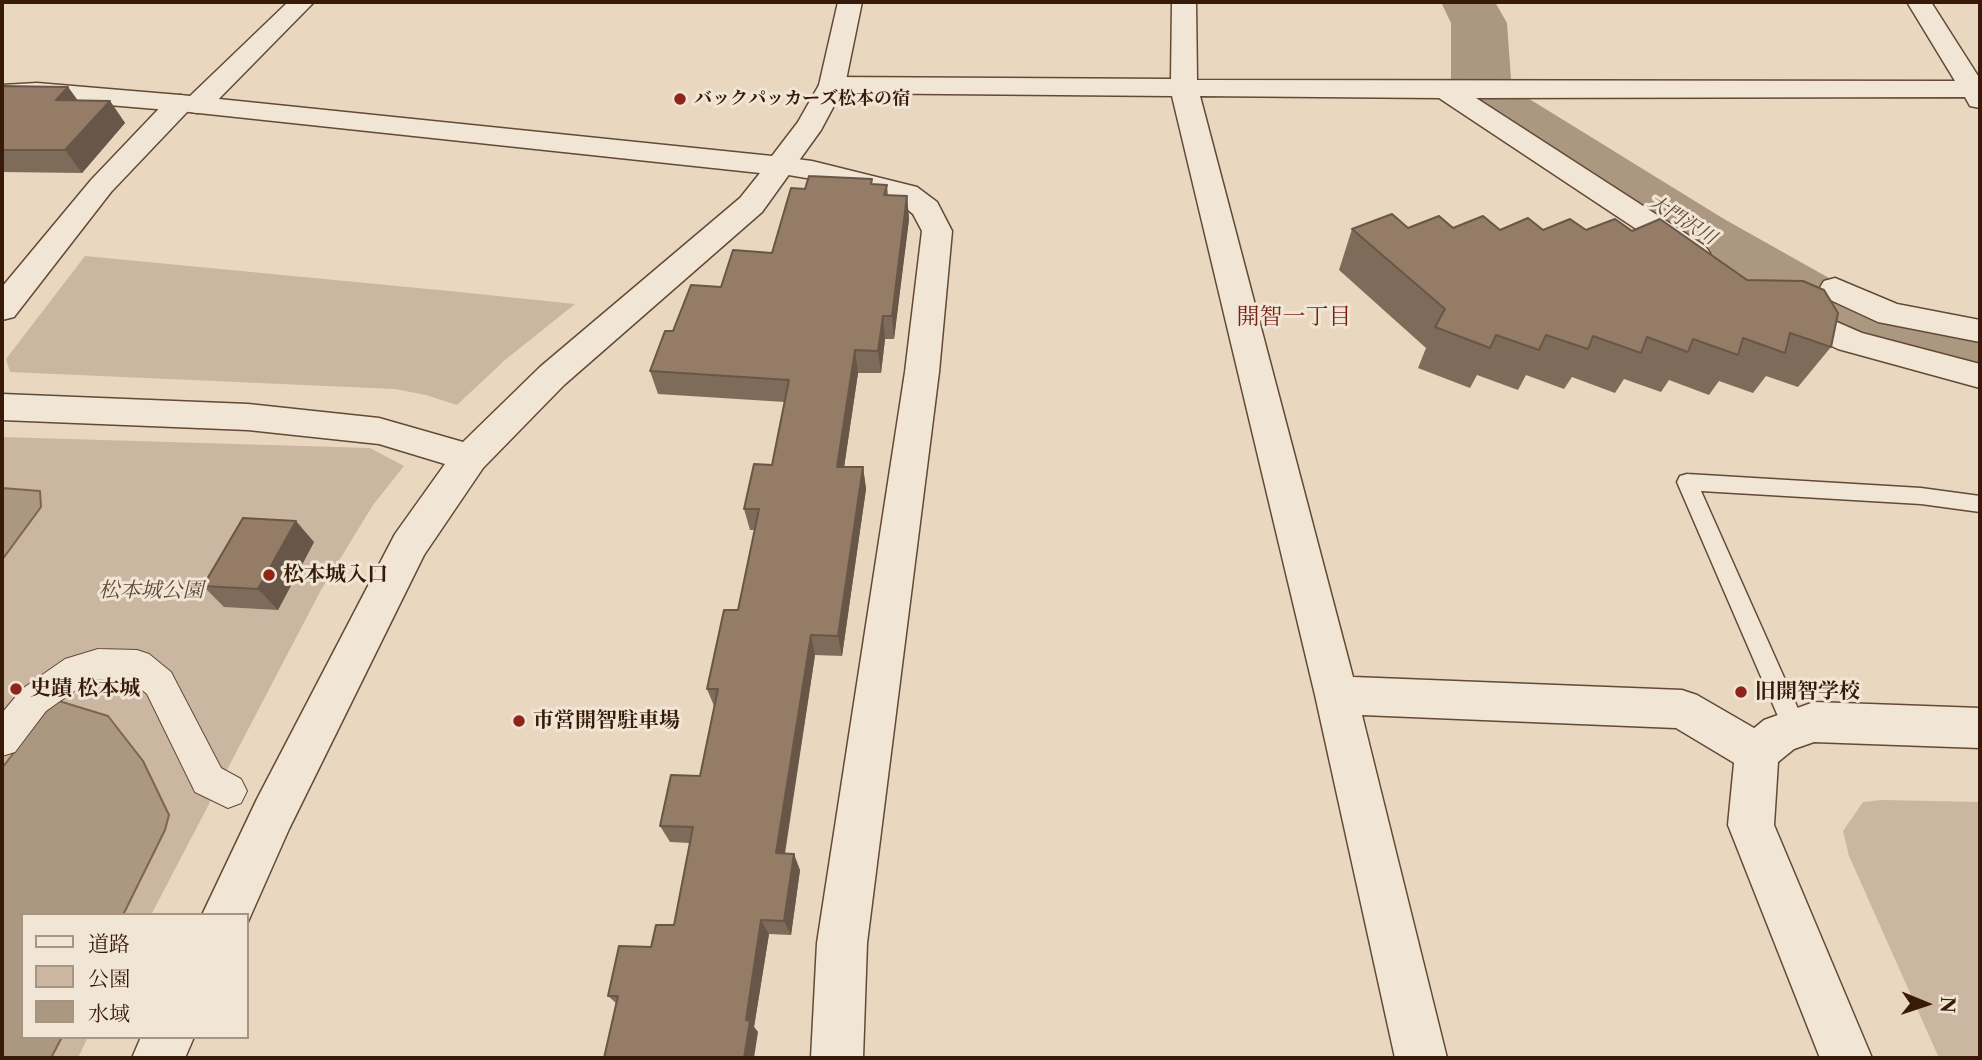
<!DOCTYPE html>
<meta charset="utf-8">
<style>
body{margin:0}
#map{position:relative;width:1982px;height:1060px;overflow:hidden;background:#e9d7c0;font-family:"Libre Caslon Text","Noto Serif JP",serif}
canvas{display:block}
.frame{position:absolute;inset:0;border:4px solid #371a07;pointer-events:none}
.legend{position:absolute;left:21px;top:913px;width:228px;height:126px;box-sizing:border-box;background:#f1e5d6;border:2px solid #a79483;margin:0;padding:9px 12px;list-style:none;font-size:21px;color:#371a07}
.legend li{display:flex;align-items:center;gap:14px;height:35px}
.legend b{width:35px;border:2px solid #a79483}
.north{position:absolute;left:1891px;top:969px;width:70px;height:70px;-webkit-text-stroke:5px #f1e5d6;paint-order:stroke;rotate:92deg;font-size:19px;font-weight:700;line-height:28px;text-align:center;color:#371a07}
.north::after{content:'';display:block;margin:auto;width:24px;height:32px;background:#371a07;clip-path:polygon(50% 0,100% 100%,50% 72%,0 100%)}
</style>
<div id="map">
<canvas width="1982" height="1060"></canvas>
<div class="frame"></div>
<ul class="legend">
<li><b style="height:9px;background:#f1e5d6"></b>道路</li>
<li><b style="height:19px;background:#cbb7a1"></b>公園</li>
<li><b style="height:19px;background:#ac9781"></b>水域</li>
</ul>
<div class="north">N</div>
</div>
<script>
const ctx = document.querySelector('canvas').getContext('2d');
ctx.lineJoin = 'round';
function paint(path, color) { ctx.fillStyle = color; ctx.fill(path, 'evenodd'); }
const shape = rows => new Path2D(rows.map(r => 'M' + r).join(''));
function strokePath(path, color, width, dash) { ctx.strokeStyle = color; ctx.lineWidth = width; ctx.lineCap = dash ? 'butt' : 'round'; ctx.setLineDash(dash || []); ctx.stroke(path); }
function label(font, color, halo, rows, align = 'center') {
  ctx.font = font + ' "Libre Caslon Text","Noto Serif JP",serif'; ctx.lineWidth = 6; ctx.setLineDash([]); ctx.textBaseline = 'middle'; ctx.strokeStyle = halo; ctx.fillStyle = color; for (const [text, x, y, turn = 0] of rows) {
    ctx.save(); ctx.translate(x, y); ctx.rotate((+turn || 0) * Math.PI / 180); ctx.textAlign = isNaN(turn) ? turn : align; if (halo) ctx.strokeText(text, 0, 0); ctx.fillText(text, 0, 0); ctx.restore();
  }
}
paint(shape([
 [85,256,449,291,575,304,505,360,457,405,426,395,395,389,10,372,6,359],
 [2,437,370,448,404,466,373,505,321,590,151,915,23,915,23,1037,88,1037,78,1058,2,1058],
 [1882,800,1980,802,1980,1058,1939,1058,1849,856,1843,831,1863,802]
]), '#cbb7a1');
const water = shape([
 [2,488,40,491,41,507,2,560,2,488],
 [59,701,108,716,143,761,169,815,165,830,123,915,23,915,23,1037,62,1037,51,1058,2,1058,2,768,46,711,59,701]
]);
paint(water, '#ac9781');
strokePath(water, '#7d6550', 2);
paint(shape([
 [1441,2,1495,2,1507,23,1511,79,1518,92,1724,219,1829,278,1899,308,1980,327,1980,379,1855,348,1777,312,1676,251,1471,116,1451,79,1451,23,1441,2]
]), '#ac9781');
const service = shape([
 [1687,474,1921,488,1980,496,1980,512,1921,504,1701,491,1807,729,1803,737,1795,740,1787,737,1677,482,1680,476,1687,474]
]);
const pedestrian = shape([
 [98,649,137,650,149,654,171,672,221,768,241,779,247,791,241,803,228,808,195,792,147,694,130,680,98,679,87,682,46,711,15,752,2,756,2,713,22,689,65,659,98,649]
]);
const minor = shape([
 [288,2,314,2,207,111,197,113,188,111,111,192,14,317,2,320,2,287,91,180,170,97,180,95,189,97,288,2],
 [1172,2,1196,2,1197,80,1955,81,1907,2,1931,2,1980,79,1980,108,1970,106,1965,97,1476,98,1705,246,1710,253,1705,260,1694,263,1683,260,1439,98,1200,96,1353,677,1682,690,1697,695,1773,739,1779,753,1773,767,1757,773,1741,767,1676,728,1362,715,1447,1058,1395,1058,1315,695,1172,96,832,93,822,91,819,85,822,79,832,77,1171,79,1172,2],
 [781,157,812,161,917,187,937,202,952,231,939,372,867,943,863,1058,811,1058,817,943,905,372,922,231,913,214,896,200,812,179,771,172,766,166,771,160,781,157],
 [1835,278,1897,304,1980,320,1980,342,1878,322,1824,297,1819,289,1824,281,1835,278],
 [1786,300,1862,333,1980,364,1980,388,1838,349,1774,319,1770,311,1774,303,1786,300]
]);
const tertiary = shape([
 [838,2,862,2,845,85,821,130,762,212,564,385,483,468,424,555,289,829,247,924,247,915,202,915,257,799,395,534,445,464,379,444,248,430,2,420,2,394,248,404,379,418,463,442,540,367,740,198,760,173,180,111,37,99,2,101,2,85,37,83,180,95,772,156,798,122,819,85,838,2],
 [1814,702,1980,708,1980,748,1814,742,1794,749,1778,762,1774,825,1872,1058,1820,1058,1728,825,1735,753,1741,739,1764,720,1814,702],
 [141,1037,194,1037,185,1058,132,1058,141,1037]
]);
strokePath(service, '#644935', 3);
strokePath(pedestrian, '#644935', 2);
strokePath(minor, '#644935', 3);
strokePath(tertiary, '#644935', 3);
paint(service, '#f1e5d6');
paint(pedestrian, '#f1e5d6');
paint(minor, '#f1e5d6');
paint(tertiary, '#f1e5d6');
paint(shape([
 [2,86,68,87,78,101,110,101,125,123,82,173,2,172],
 [872,184,887,185,888,195,907,196,909,219,894,339,885,339,881,373,858,373,844,467,863,467,866,489,842,656,815,655,785,854,800,870,791,935,769,934,754,1027,758,1032,616,1003,608,996,651,947,674,925,690,843,670,842,660,826,700,776,714,706,707,689,738,610,755,530,750,530,744,509,772,465,785,402,658,394,650,371,673,331,721,287,772,253,805,189],
 [1453,228,1500,230,1632,231,1747,280,1831,347,1798,387,1766,376,1753,393,1719,381,1709,395,1669,380,1661,392,1624,379,1615,393,1572,377,1564,389,1526,375,1518,390,1477,375,1470,388,1418,368,1426,348,1339,270,1352,229],
 [314,542,278,610,224,607,203,586]
]), '#7f6b59');
paint(shape([
 [68,87,84,109,56,100],
 [110,101,125,123,82,173,65,150],
 [907,196,909,219,894,339,892,316],
 [883,316,885,339,881,373,878,351],
 [855,350,858,373,841,488,837,467],
 [863,467,866,489,842,656,838,636],
 [296,521,314,542,278,610,258,589],
 [811,635,815,655,782,869,776,853],
 [794,854,800,870,791,935,784,921],
 [761,920,769,934,754,1027,758,1032,754,1058,744,1058,746,1020]
]), '#685748');
const building = shape([
 [2,86,68,87,56,100,110,101,65,150,2,150,2,86],
 [809,176,872,179,871,184,887,185,884,195,907,196,892,316,883,316,878,351,855,350,837,467,863,467,838,636,811,635,776,853,794,854,784,921,761,920,746,1020,750,1021,744,1058,604,1058,618,996,608,996,619,946,651,947,656,925,674,925,693,827,660,826,671,775,700,776,718,689,707,689,724,610,738,610,759,509,744,509,754,464,772,465,789,380,650,371,665,331,673,331,691,285,721,287,733,250,772,253,791,188,805,189,809,176],
 [1392,214,1408,228,1439,216,1453,228,1483,216,1500,230,1528,218,1543,230,1570,219,1586,230,1615,219,1632,231,1660,219,1747,280,1803,281,1824,290,1838,313,1831,347,1790,333,1785,353,1743,338,1738,355,1693,339,1688,352,1647,337,1641,353,1593,336,1588,349,1546,335,1539,350,1496,335,1490,348,1435,327,1445,309,1352,229,1392,214],
 [243,518,296,521,258,589,203,586,243,518]
]);
paint(building, '#947c67');
strokePath(building, '#685748', 2);
for (const [x, y, r, color] of [
 [680,99,7,"#8f2418"],
 [269,575,7,"#8f2418"],
 [16,689,7,"#8f2418"],
 [1741,692,7,"#8f2418"],
 [519,721,7,"#8f2418"]
]) { const dot = new Path2D(); dot.arc(x, y, r, 0, 2 * Math.PI); ctx.fillStyle = color; ctx.fill(dot); strokePath(dot, '#f1e5d6', 2.5); }
label('bold 18px', '#371a07', '#f1e5d6', [
 ["バックパッカーズ松本の宿",694,99]
], 'left');
label('italic 19px', '#604632', '#f1e5d6', [
 ["大門沢川",1682,220,32]
]);
label('bold 21px', '#371a07', '#f1e5d6', [
 ["松本城入口",283,575],
 ["史蹟 松本城",30,689],
 ["旧開智学校",1755,692],
 ["市営開智駐車場",533,721]
], 'left');
label('italic 21px', '#634935', '#f1e5d6', [
 ["松本城公園",151,591]
]);
label('23px', '#7a1f14', '#f1e5d6', [
 ["開智一丁目",1294,317]
]);
</script>
